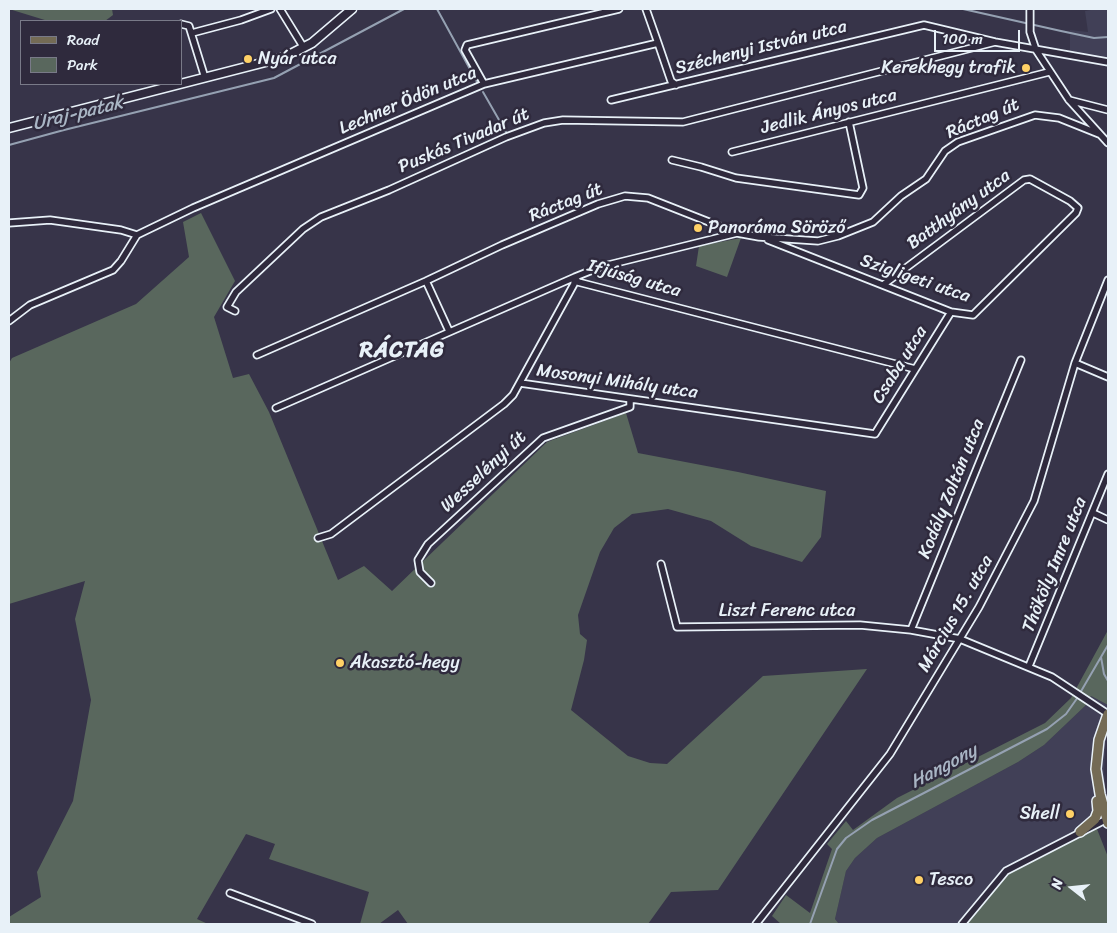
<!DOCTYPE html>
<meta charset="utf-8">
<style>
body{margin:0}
#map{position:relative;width:1117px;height:933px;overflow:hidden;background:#373449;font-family:Sriracha,sans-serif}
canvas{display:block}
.frame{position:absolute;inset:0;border:10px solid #e8f1f8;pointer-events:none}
.legend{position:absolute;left:20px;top:20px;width:162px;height:65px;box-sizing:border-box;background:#2f2a3d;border:1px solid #797a88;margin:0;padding:6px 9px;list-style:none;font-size:15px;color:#e8f1f8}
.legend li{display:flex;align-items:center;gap:10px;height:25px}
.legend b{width:25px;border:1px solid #797a88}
.north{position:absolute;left:1047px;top:863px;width:50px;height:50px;-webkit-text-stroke:4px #2f2a3d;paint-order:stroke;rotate:286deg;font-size:14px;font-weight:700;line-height:20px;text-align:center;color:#e8f1f8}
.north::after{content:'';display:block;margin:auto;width:18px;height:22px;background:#e8f1f8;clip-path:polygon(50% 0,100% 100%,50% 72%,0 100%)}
.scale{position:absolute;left:934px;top:30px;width:86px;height:22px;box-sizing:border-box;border:2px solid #e8f1f8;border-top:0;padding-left:6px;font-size:15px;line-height:18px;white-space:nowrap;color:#e8f1f8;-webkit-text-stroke:4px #2f2a3d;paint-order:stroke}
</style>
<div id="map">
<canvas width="1117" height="933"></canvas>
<div class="frame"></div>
<ul class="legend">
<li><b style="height:6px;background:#746b55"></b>Road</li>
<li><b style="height:14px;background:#59675d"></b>Park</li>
</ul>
<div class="north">N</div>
<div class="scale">100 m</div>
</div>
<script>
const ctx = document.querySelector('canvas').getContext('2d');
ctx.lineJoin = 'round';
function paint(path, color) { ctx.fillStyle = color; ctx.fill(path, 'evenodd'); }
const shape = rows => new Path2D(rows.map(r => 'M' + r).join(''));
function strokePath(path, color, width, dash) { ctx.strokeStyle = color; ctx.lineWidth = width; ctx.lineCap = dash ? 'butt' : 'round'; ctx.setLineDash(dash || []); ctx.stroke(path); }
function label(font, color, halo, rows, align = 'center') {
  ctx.font = font + ' Sriracha,sans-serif'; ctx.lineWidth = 5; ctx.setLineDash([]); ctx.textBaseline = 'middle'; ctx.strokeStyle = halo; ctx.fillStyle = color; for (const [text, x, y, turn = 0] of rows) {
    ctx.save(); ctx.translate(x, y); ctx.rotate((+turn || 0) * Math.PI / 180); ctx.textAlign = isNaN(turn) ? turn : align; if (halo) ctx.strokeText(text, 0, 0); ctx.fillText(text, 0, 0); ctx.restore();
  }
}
paint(shape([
 [1096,9,1108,9,1108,57,1070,51,1070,30,1088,32,1085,11],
 [1091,696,1108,705,1104,772,1108,824,1004,876,966,924,839,924,835,919,846,871,855,858,877,838,1018,762,1044,745,1085,706]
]), '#414057');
paint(shape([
 [9,9,112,9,113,15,105,21,48,21],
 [201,213,235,281,214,317,233,378,249,374,269,412,338,580,364,566,392,591,547,442,626,413,638,453,738,472,826,491,821,537,802,562,751,546,711,521,668,509,632,514,614,528,600,552,578,615,580,634,587,640,584,660,571,710,628,756,650,763,667,764,763,676,867,669,718,890,671,892,648,924,408,924,398,910,379,924,360,924,369,892,269,859,275,844,246,834,197,919,208,924,9,924,9,917,41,897,37,872,73,801,91,700,75,619,85,581,9,604,9,363,12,358,136,304,189,257,183,222],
 [741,238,727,277,696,266,699,246],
 [1108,630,1108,705,1091,696,1085,706,1044,745,1018,762,877,838,855,858,846,871,835,919,839,924,781,924,772,916,786,895,810,913,832,849,827,844,846,821,853,830,897,798,1045,723,1071,698],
 [1097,829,1108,857,1108,924,966,924,1004,876,1012,871]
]), '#59675d');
strokePath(shape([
 [437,9,477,82],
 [963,9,1061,31,1094,38,1108,37],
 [483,92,506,132],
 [9,145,64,130,274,78,404,9],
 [1101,657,1104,674,1108,681],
 [1080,693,1108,645],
 [810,924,837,849,846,838,872,820,1047,729,1066,714,1078,697]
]), '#95a1b2', 2);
const street = shape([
 [280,9,304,48],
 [646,9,658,43],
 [1030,9,1030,32,1036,50,1069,100,1108,143],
 [181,24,189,26,205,78],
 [192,33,241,20,271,9],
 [484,84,465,50,467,45,619,9],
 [611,100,924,25,995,42,1108,62],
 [1069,100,1108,110],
 [732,152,1049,72],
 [672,160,701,167,736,178,859,195,863,188,849,122],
 [9,223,50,220,121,230,137,235],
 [137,235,193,208,484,84,658,43,671,81,676,85],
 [768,240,951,312,973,315,1076,213,1078,208,1070,201,1030,179,1024,180,883,285],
 [426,281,449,331],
 [235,311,227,307,236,292,303,229,321,217,389,190,506,137,544,123,563,120,683,122,995,42],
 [9,321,30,305,113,270,121,261,137,235],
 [257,355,426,281,502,245,598,204,615,199,625,196,648,198,737,233,759,237,818,241,838,236,873,222,901,196,926,179,945,151,958,142,1035,115,1059,118,1099,134],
 [1075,363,1108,377],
 [520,383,875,434,951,312],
 [276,408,575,277,578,282,915,369],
 [1093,513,1108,520],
 [318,538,331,534,504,404,513,395,574,284,575,277,600,267,737,233],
 [661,564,677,627,860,625,911,630,960,639,1052,677,1108,714],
 [431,583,420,572,418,560,428,544,543,438,630,407,630,400],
 [911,630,1021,360],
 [1029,666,1108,474],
 [230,893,312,924],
 [756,924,890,754,979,607,1034,501,1075,363,1108,280],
 [962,924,1006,871,1107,819]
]);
const secondary = shape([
 [9,128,285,57,312,43,352,9]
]);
const primary = shape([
 [1108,714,1099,740,1096,769,1100,794,1108,823],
 [1080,832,1095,819,1098,811,1097,801]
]);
strokePath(street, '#e8f1f8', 9);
strokePath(secondary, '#e8f1f8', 11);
strokePath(primary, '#e8f1f8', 12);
strokePath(street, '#2f2a3d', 5.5);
strokePath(secondary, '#2f2a3d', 8);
strokePath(primary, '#746b55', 9);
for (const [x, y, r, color] of [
 [248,59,5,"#ffd166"],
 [1026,68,5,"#ffd166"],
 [698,228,5,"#ffd166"],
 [340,663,5,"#ffd166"],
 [1070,814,5,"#ffd166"],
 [919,880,5,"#ffd166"]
]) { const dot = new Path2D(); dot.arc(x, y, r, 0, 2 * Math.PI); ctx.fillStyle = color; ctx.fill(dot); strokePath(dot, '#2f2a3d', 2); }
label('18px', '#e8f1f8', '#2f2a3d', [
 ["Széchenyi István utca",761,48,-14],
 ["Lechner Ödön utca",408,101,-23],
 ["Jedlik Ányos utca",829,112,-14],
 ["Ráctag út",983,119,-23],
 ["Puskás Tivadar út",464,141,-23],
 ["Ráctag út",566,203,-22],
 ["Batthyány utca",959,210,-36],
 ["Ifjúság utca",634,279,16],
 ["Szigligeti utca",915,279,19],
 ["Csaba utca",900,365,-58],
 ["Mosonyi Mihály utca",617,382,8],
 ["Wesselényi út",484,472,-43],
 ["Kodály Zoltán utca",952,489,-68],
 ["Thököly Imre utca",1055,565,-68],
 ["Liszt Ferenc utca",787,611],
 ["Március 15. utca",956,614,-60]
]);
label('18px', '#e8f1f8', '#2f2a3d', [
 ["Nyár utca",258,59],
 ["Kerekhegy trafik",1016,68,"right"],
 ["Panoráma Söröző",708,228],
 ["Akasztó-hegy",350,663],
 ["Shell",1060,814,"right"],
 ["Tesco",929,880]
], 'left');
label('italic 19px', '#a9b5c4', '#2f2a3d', [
 ["Uraj-patak",78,114,-14],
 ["Hangony",944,767,-28]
]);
ctx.letterSpacing = '1px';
label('bold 22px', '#e8f1f8', '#2f2a3d', [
 ["RÁCTAG",402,351]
]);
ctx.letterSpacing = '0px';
</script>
